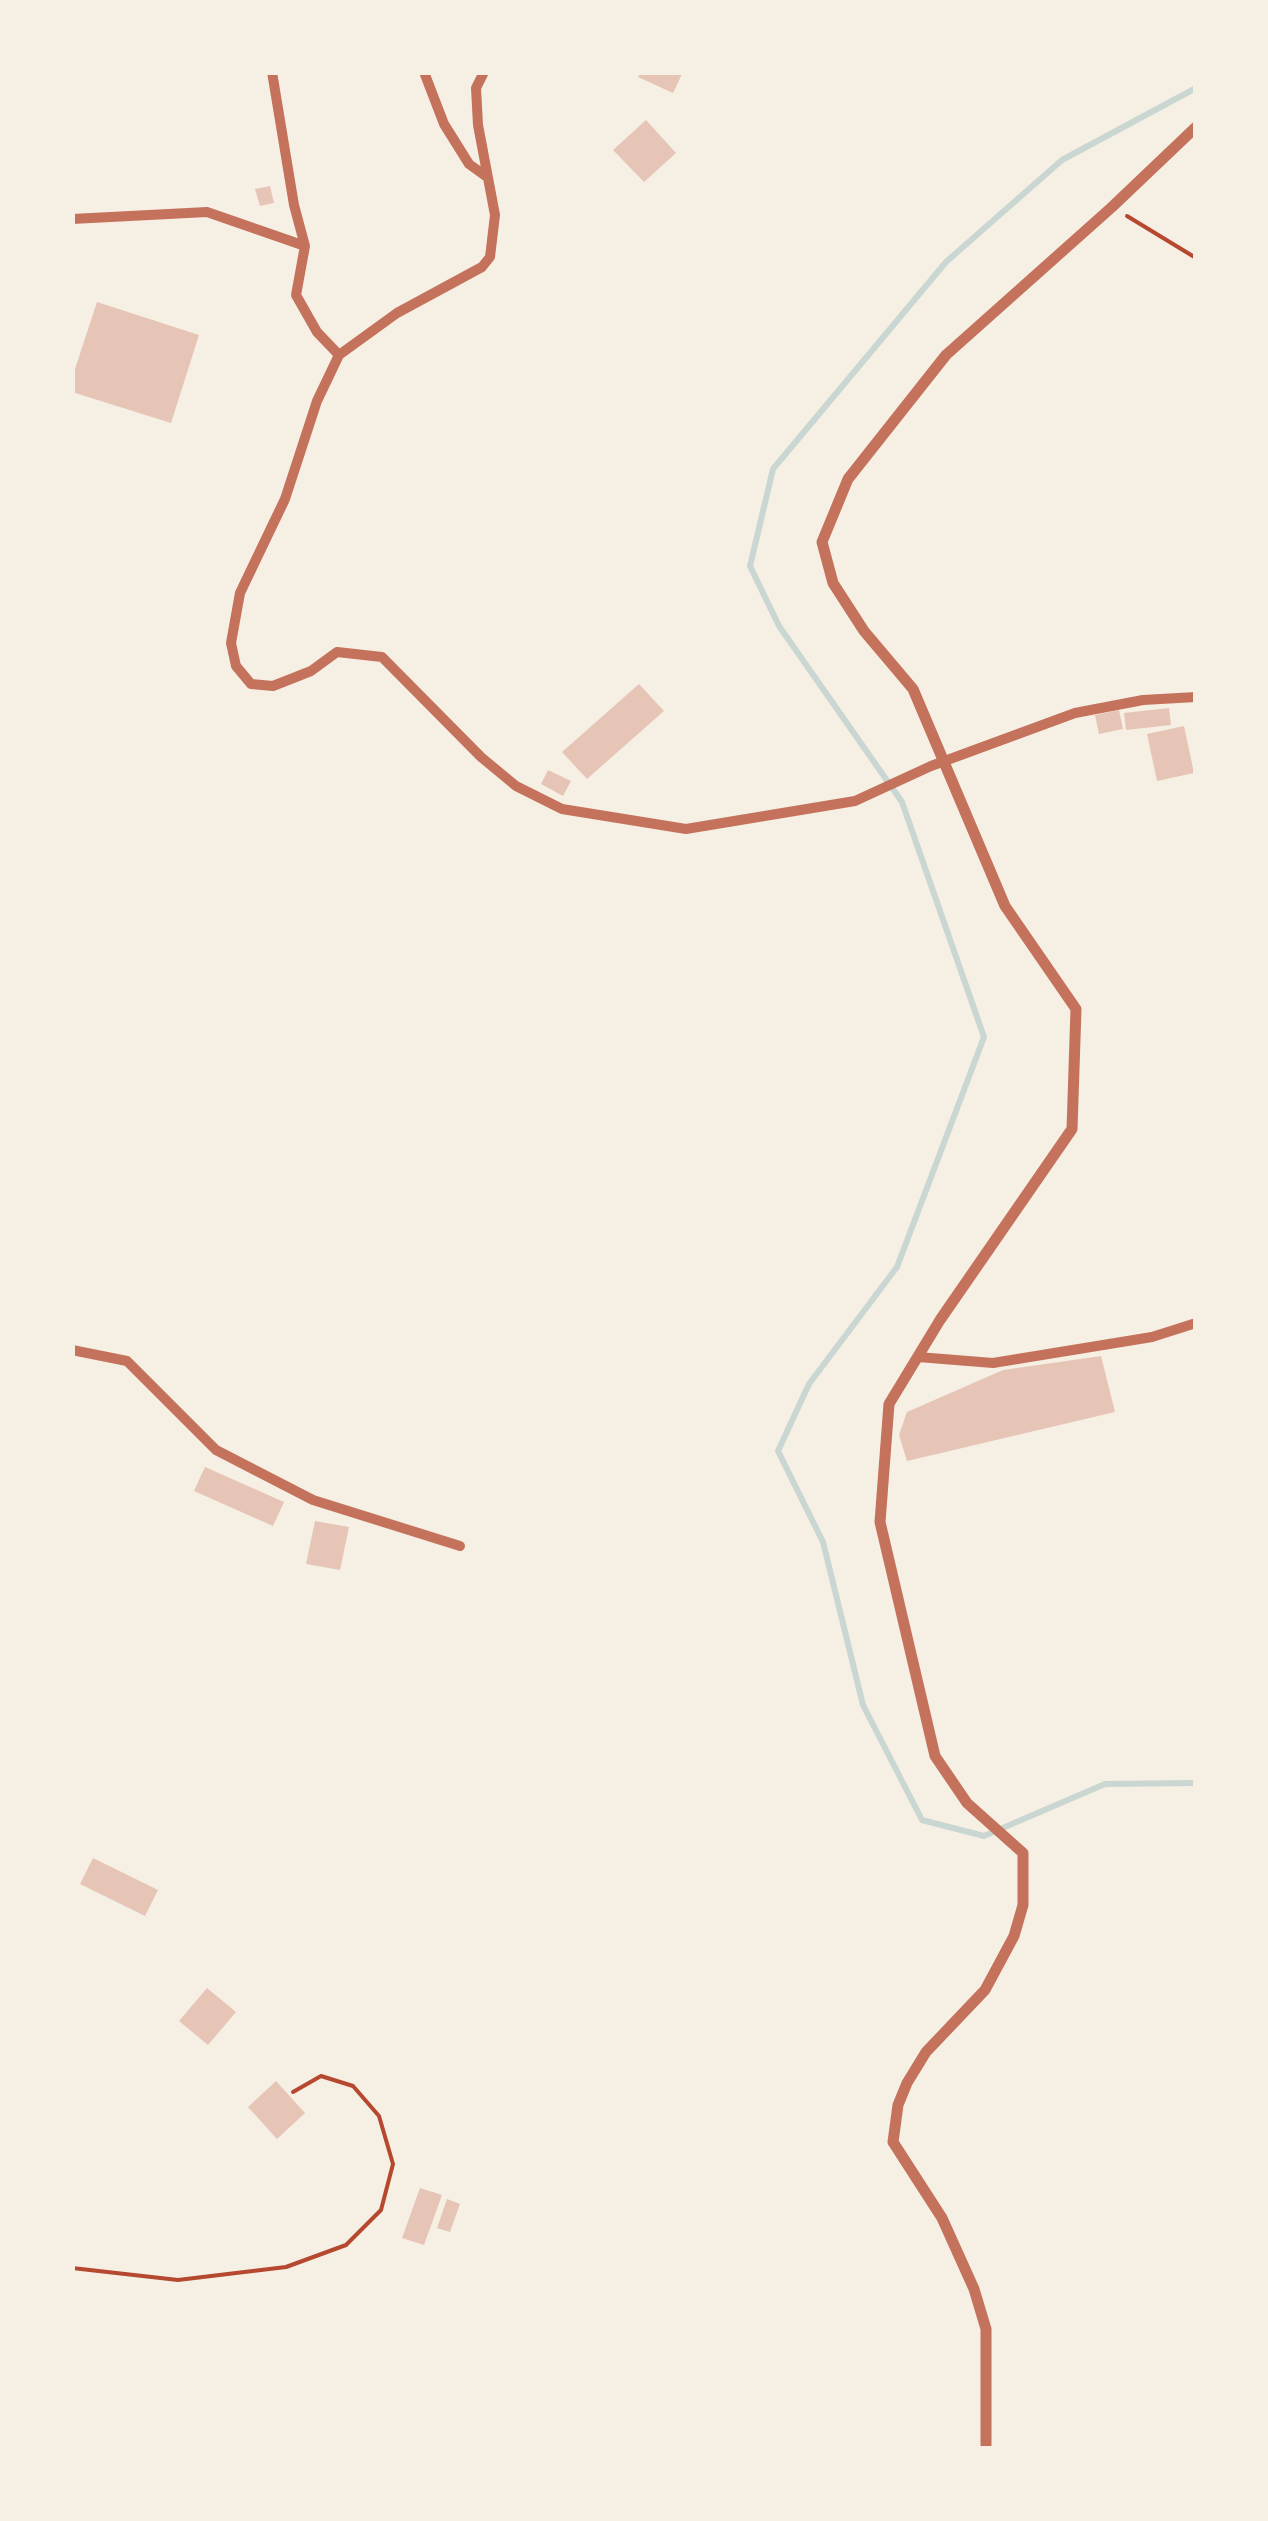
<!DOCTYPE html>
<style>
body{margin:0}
#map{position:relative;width:1268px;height:2521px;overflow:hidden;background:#f6efe4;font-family:"Varela Round",sans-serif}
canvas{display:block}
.frame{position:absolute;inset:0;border:75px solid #f6efe4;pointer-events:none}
</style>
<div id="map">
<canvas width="1268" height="2521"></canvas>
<div class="frame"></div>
</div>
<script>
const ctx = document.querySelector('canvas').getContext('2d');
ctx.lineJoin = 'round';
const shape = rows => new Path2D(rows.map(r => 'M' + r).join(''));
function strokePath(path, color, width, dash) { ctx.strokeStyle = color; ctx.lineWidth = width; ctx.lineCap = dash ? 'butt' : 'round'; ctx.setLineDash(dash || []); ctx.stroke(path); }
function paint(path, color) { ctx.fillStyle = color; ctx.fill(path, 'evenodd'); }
strokePath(shape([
 [1196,88,1062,160,946,262,773,469,750,566,779,626,902,802,984,1037,897,1267,809,1384,778,1451,823,1542,863,1705,922,1820,984,1836,1105,1784,1196,1783]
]), '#c9d6d2', 6);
paint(shape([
 [640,72,683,72,673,93,638,77],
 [646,120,676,153,644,182,613,150],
 [270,186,274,203,260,206,255,189],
 [97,302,199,335,171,423,72,392,72,378],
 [639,684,664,711,587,779,562,752],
 [1169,708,1171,725,1126,730,1124,713],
 [1119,710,1123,729,1099,734,1095,715],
 [1184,726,1194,773,1157,781,1147,734],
 [548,770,571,781,563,796,541,784],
 [1101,1356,1115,1412,907,1461,899,1435,907,1412,1003,1370],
 [205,1467,284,1502,273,1526,194,1491],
 [315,1521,349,1527,340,1570,306,1564],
 [93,1858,158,1890,145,1916,80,1884],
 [207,1988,236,2012,208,2045,179,2021],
 [276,2081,305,2113,277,2139,248,2107],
 [420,2188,442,2195,424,2245,402,2238],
 [447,2199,460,2204,450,2232,437,2228]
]), '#e6c5b7');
strokePath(shape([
 [1127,216,1196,258],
 [72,2268,178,2280,286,2267,346,2245,381,2210,393,2164,379,2116,353,2086,321,2076,293,2092]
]), '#b5482f', 4);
strokePath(shape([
 [272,72,294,205,305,246,296,295,317,332,339,355],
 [424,72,444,124,469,164,487,177],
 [484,72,476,88,478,125,495,215,490,257,482,267,397,313,339,355,317,401,285,499,240,593,231,643,236,666,251,684,273,686,311,671,337,652,382,657,481,757,516,786,562,809,686,829,855,801,931,766,1075,713,1143,700,1196,697],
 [72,219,207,212,305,246],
 [72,1350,127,1361,216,1450,313,1500,460,1546],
 [918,1357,993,1363,1152,1337,1196,1323]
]), '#c5725c', 10);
strokePath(shape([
 [986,2448,986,2329,974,2289,942,2218,893,2142,898,2105,907,2083,926,2052,985,1990,1014,1936,1023,1905,1023,1853,967,1803,935,1756,880,1522,889,1404,940,1320,1072,1129,1076,1009,1005,906,913,689,864,631,833,583,822,542,848,479,946,355,1112,207,1196,127]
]), '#c5725c', 11);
</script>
